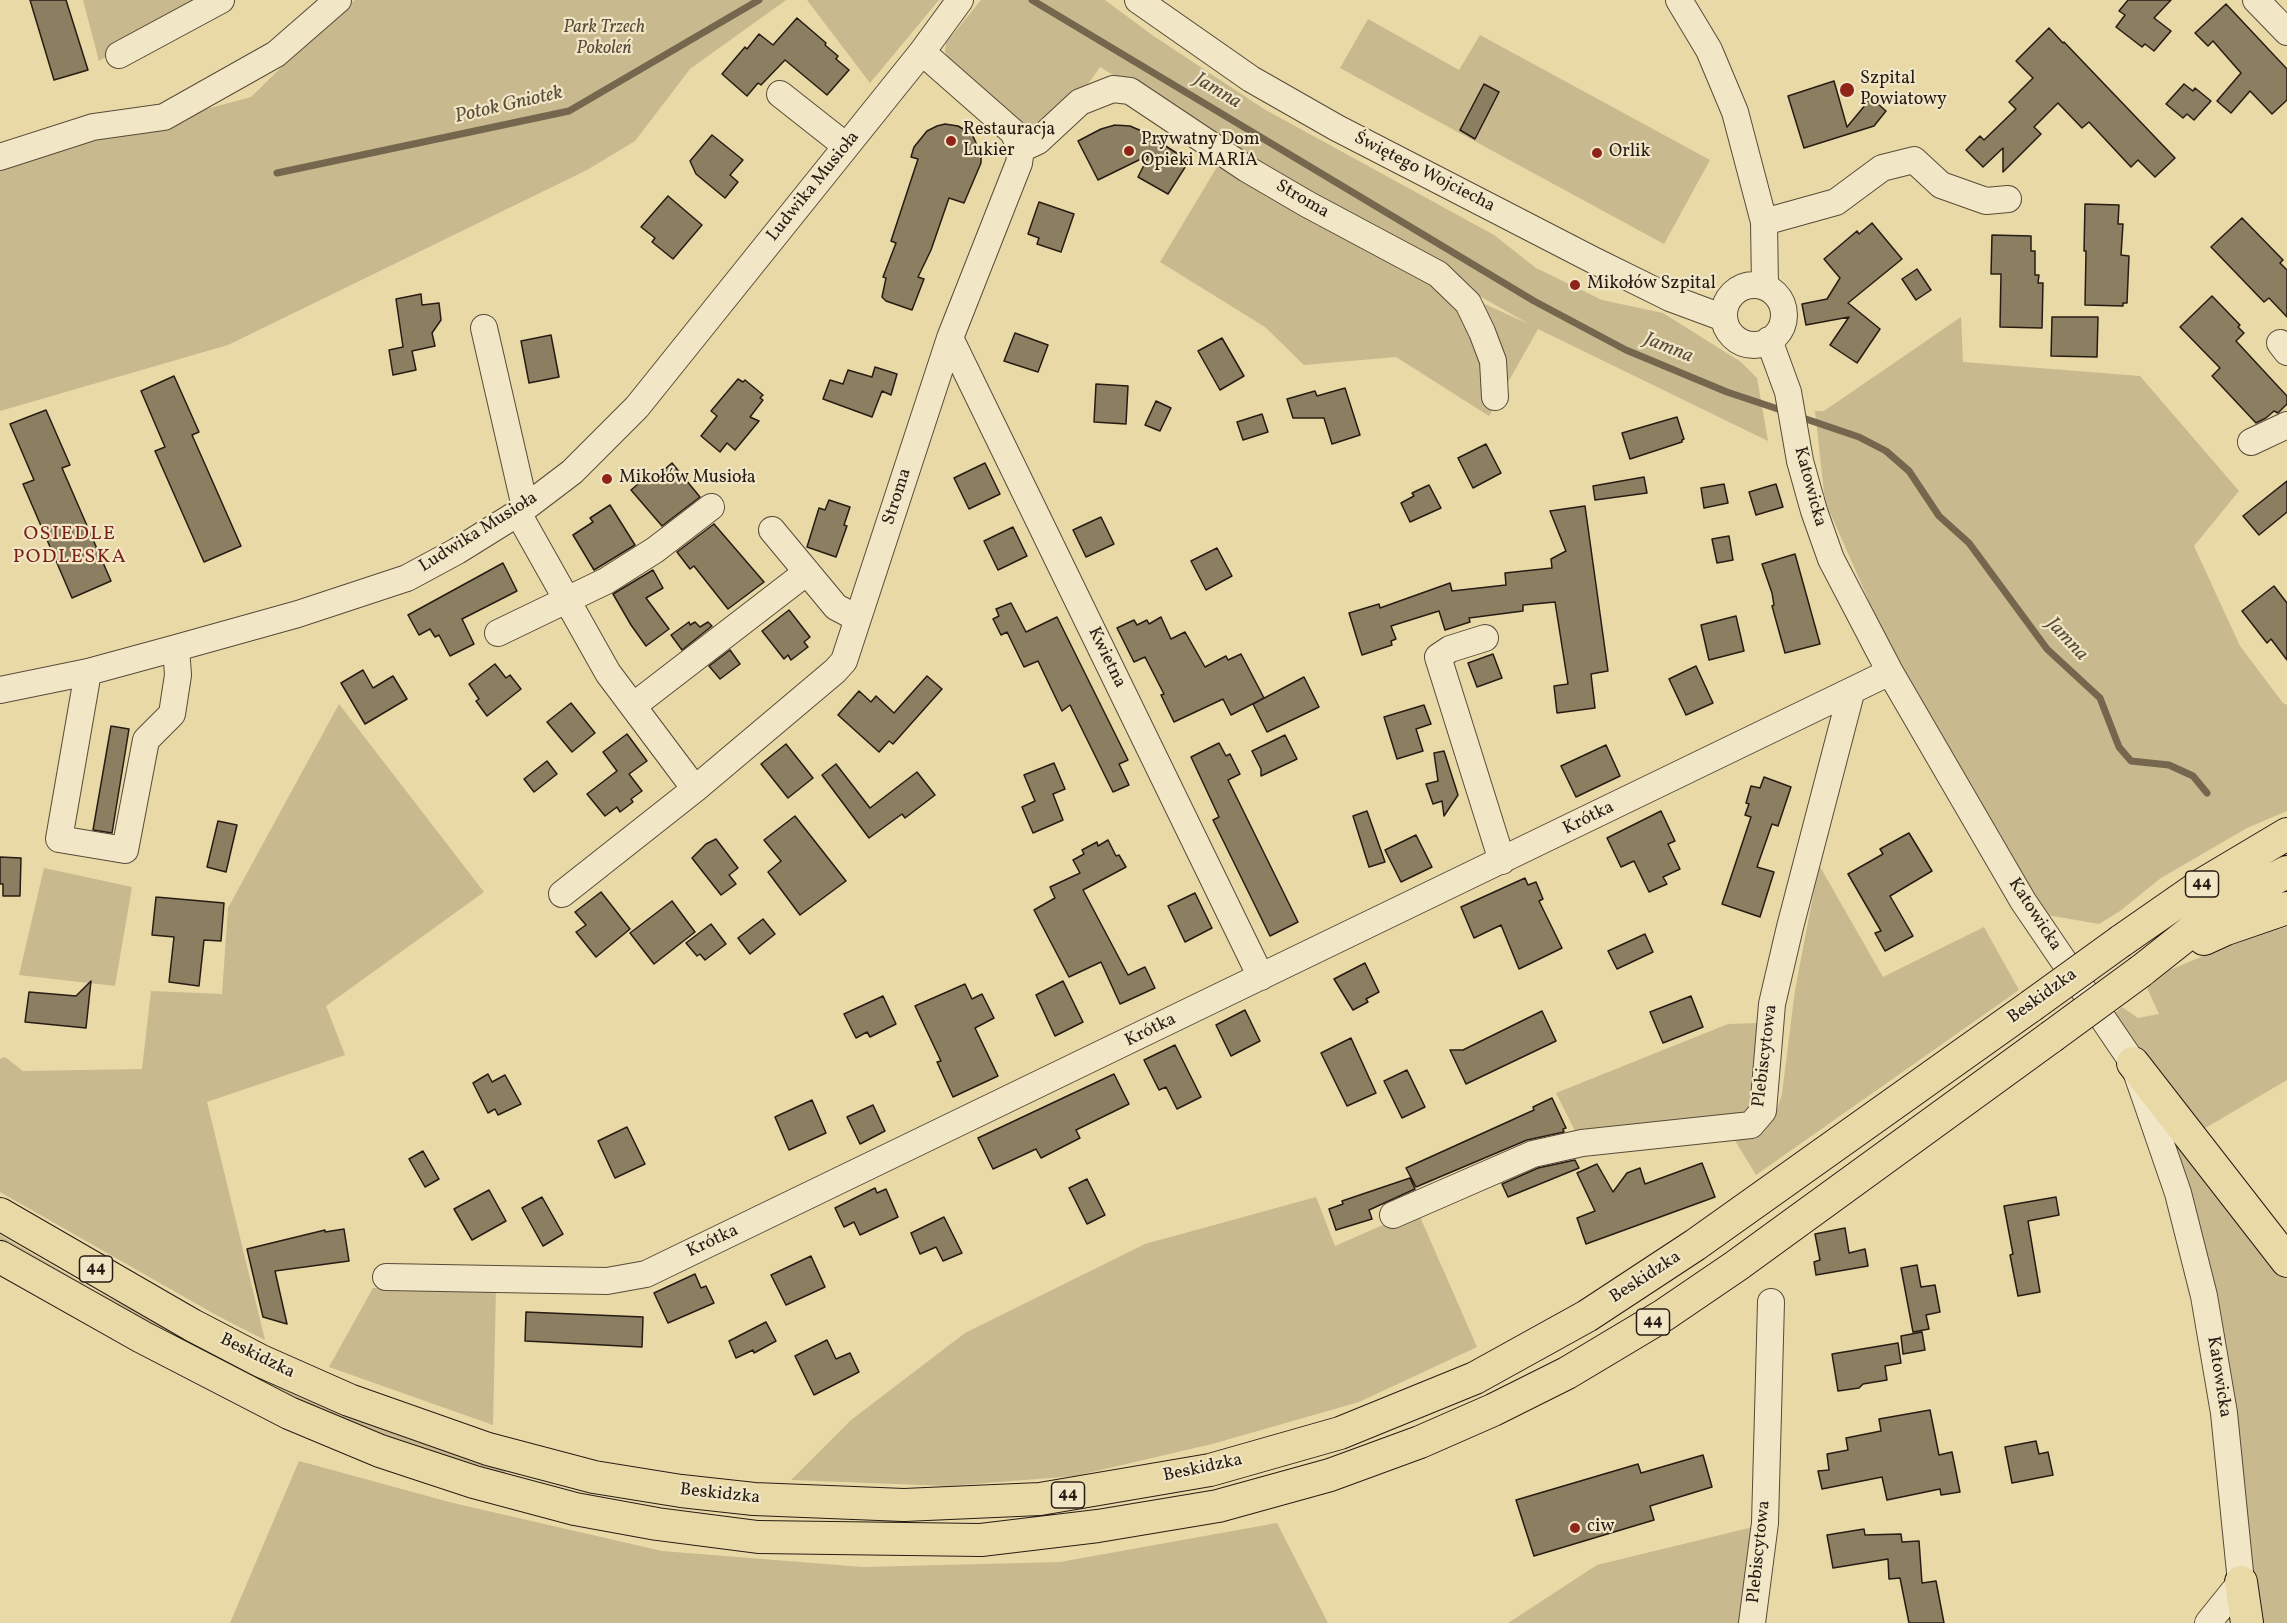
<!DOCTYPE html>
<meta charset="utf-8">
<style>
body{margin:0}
canvas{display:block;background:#e9d9a7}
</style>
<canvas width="2287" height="1623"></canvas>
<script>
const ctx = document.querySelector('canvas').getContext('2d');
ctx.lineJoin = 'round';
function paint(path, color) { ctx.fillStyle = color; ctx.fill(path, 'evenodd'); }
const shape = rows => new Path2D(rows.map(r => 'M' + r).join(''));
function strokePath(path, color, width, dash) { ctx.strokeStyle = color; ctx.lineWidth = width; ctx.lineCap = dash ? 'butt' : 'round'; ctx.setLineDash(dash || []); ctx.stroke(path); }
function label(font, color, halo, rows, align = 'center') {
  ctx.font = font + ' Vollkorn,serif'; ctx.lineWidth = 4.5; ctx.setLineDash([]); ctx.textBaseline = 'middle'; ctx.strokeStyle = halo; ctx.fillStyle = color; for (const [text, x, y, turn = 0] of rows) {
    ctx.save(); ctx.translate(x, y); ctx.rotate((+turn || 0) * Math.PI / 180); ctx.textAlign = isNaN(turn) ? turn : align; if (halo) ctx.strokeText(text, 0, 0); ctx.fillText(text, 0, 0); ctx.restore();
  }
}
paint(shape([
 [83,0,202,0,99,61],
 [355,0,786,0,690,69,635,141,587,170,228,345,0,411,0,169,125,131,251,97,336,14],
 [807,0,939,0,870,83],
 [981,0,1105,0,1152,35,1264,109,1494,235,1536,268,1602,300,1663,313,1741,362,1757,378,1768,441,1538,329,1489,416,1396,357,1304,365,1265,327,1160,262,1220,162,1411,271,1529,324,1423,264,1100,67,1086,87,1034,137,950,63,945,51,946,43],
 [1368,19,1459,70,1480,35,1710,160,1664,244,1340,68],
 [1961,317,1963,362,2140,376,2239,491,2194,546,2240,646,2283,703,2287,705,2287,811,2247,828,2161,878,2120,911,2099,924,2047,915,1883,633,1825,501,1815,411,1824,411],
 [339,704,484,892,326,1006,345,1055,207,1102,265,1340,216,1315,0,1192,0,1059,5,1057,23,1071,142,1069,151,991,222,994,228,908],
 [1819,865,1883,977,1984,927,2019,990,1756,1175,1734,1139,1757,1132,1775,1115,1782,1094,1795,990],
 [44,868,132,887,115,986,19,975],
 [2287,927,2287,1080,2202,1130,2156,1074,2115,1013,2122,1007,2138,1018,2159,1014,2147,988,2170,970,2246,938],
 [1760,1023,1755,1105,1742,1118,1575,1131,1556,1093,1728,1024],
 [2181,1139,2287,1280,2287,1623,2256,1623,2175,1142],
 [1316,1197,1335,1246,1417,1210,1477,1347,1359,1402,1212,1444,1075,1476,948,1486,791,1480,851,1420,965,1333,1145,1244],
 [0,1235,96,1291,170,1329,509,1468,503,1475,418,1450,250,1381,0,1242],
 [496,1287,493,1425,329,1367,373,1288],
 [299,1461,453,1503,662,1551,863,1567,1060,1562,1277,1523,1328,1623,230,1623],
 [1753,1527,1739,1623,1508,1623,1597,1565]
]), '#c8b98e');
strokePath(shape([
 [1032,0,1534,301,1626,350,1727,392,1787,412],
 [277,173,569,111,759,0],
 [1797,416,1859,437,1886,451,1909,471,1939,516,1969,543,2047,649,2100,698,2119,747,2131,761,2169,765,2193,776,2207,793]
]), '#74674e', 7);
const building = shape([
 [30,0,66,0,88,70,54,80,30,0],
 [2128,0,2171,0,2154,18,2171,31,2154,51,2145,44,2142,47,2116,27,2125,15,2119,11,2128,0],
 [2226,4,2287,69,2287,100,2272,114,2250,91,2231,113,2217,101,2241,73,2213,41,2208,46,2195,33,2226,4],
 [797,18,826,43,825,45,838,56,836,59,849,70,827,95,785,60,761,85,758,83,747,96,722,74,745,47,747,49,759,34,773,45,797,18],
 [2049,28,2063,43,2064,42,2175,158,2155,177,2138,160,2131,167,2089,122,2082,128,2058,103,2034,127,2041,134,2003,172,2003,148,1983,167,1966,150,1980,136,1984,140,2016,109,2009,102,2033,78,2016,61,2049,28],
 [1834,81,1847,127,1871,98,1886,111,1874,126,1804,148,1788,96,1834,81],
 [1484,84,1499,92,1475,139,1460,130,1484,84],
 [2184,84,2193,91,2195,88,2211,101,2194,120,2187,114,2183,118,2166,104,2184,84],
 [945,124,958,126,972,134,981,154,981,163,964,203,949,198,931,250,918,277,924,279,912,310,886,301,882,297,886,278,883,277,896,243,891,241,918,159,911,157,914,147,927,131,937,126,945,124],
 [1115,125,1130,126,1144,132,1189,161,1168,194,1138,177,1149,155,1098,180,1078,141,1101,129,1115,125],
 [712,135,743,160,730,175,738,182,725,198,696,174,690,161,712,135],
 [668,196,702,225,673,259,652,242,655,238,641,227,668,196],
 [1039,202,1074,214,1061,252,1037,244,1039,238,1028,234,1039,202],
 [2085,204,2119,205,2118,224,2123,224,2121,255,2129,256,2127,303,2123,303,2123,306,2085,305,2086,251,2084,251,2085,204],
 [2242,218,2283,260,2280,263,2287,270,2287,317,2269,298,2264,302,2211,247,2242,218],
 [1872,223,1902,259,1848,303,1880,329,1857,363,1830,345,1849,317,1806,325,1802,304,1827,299,1840,278,1824,259,1857,231,1859,234,1872,223],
 [1992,235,2031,236,2031,251,2035,251,2035,275,2039,275,2038,283,2043,283,2042,328,2000,327,2001,274,1991,274,1992,235],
 [1917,269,1931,290,1916,300,1902,279,1917,269],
 [421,294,422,305,439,303,441,320,432,333,435,346,412,351,416,370,393,375,389,350,403,347,396,299,421,294],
 [2212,296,2240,325,2238,327,2244,333,2236,341,2287,396,2287,404,2278,413,2274,411,2266,418,2256,423,2212,376,2220,368,2180,327,2212,296],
 [2052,317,2098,317,2097,357,2051,356,2052,317],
 [1015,333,1048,345,1038,372,1004,361,1015,333],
 [551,335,559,377,529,383,521,341,551,335],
 [1222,338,1244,376,1220,390,1198,351,1222,338],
 [875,367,897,374,891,395,882,391,872,417,823,399,830,380,843,384,848,370,872,377,875,367],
 [174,376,199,432,192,435,241,546,204,562,155,451,165,447,141,391,174,376],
 [738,379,743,382,745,380,763,395,760,398,763,400,750,417,759,421,735,450,727,443,720,452,701,436,717,416,711,411,738,379],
 [1096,384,1128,386,1126,424,1094,422,1096,384],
 [1345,388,1360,435,1332,444,1324,418,1293,418,1287,399,1315,391,1317,396,1345,388],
 [1156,401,1171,408,1160,431,1145,425,1156,401],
 [46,410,70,465,62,468,111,581,72,598,23,484,34,480,10,424,46,410],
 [1262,414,1268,432,1243,440,1237,422,1262,414],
 [1677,417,1684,439,1682,440,1682,442,1630,459,1622,433,1677,417],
 [1486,444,1501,473,1473,488,1458,458,1486,444],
 [672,463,700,497,662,526,631,490,650,474,653,479,672,463],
 [985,463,1000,494,969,509,954,478,985,463],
 [1644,477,1647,493,1595,500,1593,486,1644,477],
 [2287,481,2287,512,2259,535,2243,516,2287,481],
 [1724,484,1728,503,1704,508,1701,488,1724,484],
 [1776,484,1783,507,1756,515,1749,492,1776,484],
 [1429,485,1441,508,1410,522,1401,503,1414,496,1412,493,1429,485],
 [829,500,850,507,844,525,847,526,836,557,807,547,819,508,825,510,829,500],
 [610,505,635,545,594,570,573,535,593,522,590,518,610,505],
 [1585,506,1608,671,1591,674,1595,708,1557,713,1554,686,1568,684,1555,602,1523,605,1523,611,1469,618,1470,622,1445,630,1439,611,1391,626,1396,639,1391,641,1392,645,1362,655,1349,613,1379,604,1380,608,1450,583,1452,591,1506,585,1505,573,1552,568,1551,559,1566,551,1550,511,1585,506],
 [1101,517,1114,544,1086,557,1073,530,1101,517],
 [714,524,764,582,728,609,694,566,690,569,677,552,714,524],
 [1013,527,1027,556,998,570,984,541,1013,527],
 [1729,536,1733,560,1717,563,1712,539,1729,536],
 [1217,548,1232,576,1206,590,1191,561,1217,548],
 [1795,554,1820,644,1785,653,1772,606,1774,605,1772,593,1762,564,1795,554],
 [503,563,517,591,462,619,474,644,450,656,439,635,435,637,430,629,419,635,408,615,503,563],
 [653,570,663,588,646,598,669,629,646,646,631,625,613,594,653,570],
 [2274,586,2287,603,2287,660,2271,639,2267,643,2242,611,2274,586],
 [1011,603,1026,632,1057,617,1128,760,1119,764,1129,785,1113,792,1070,705,1062,711,1038,661,1024,667,1007,632,1001,635,993,619,999,616,996,609,1011,603],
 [789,610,810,637,804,642,808,647,791,660,788,655,784,659,762,631,789,610],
 [1736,616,1744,651,1709,660,1701,625,1736,616],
 [1161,617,1171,639,1185,632,1205,667,1226,656,1228,660,1241,654,1264,698,1231,715,1223,699,1174,722,1161,695,1164,694,1145,657,1134,662,1117,628,1134,620,1137,625,1147,620,1149,624,1161,617],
 [689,622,690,625,695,622,700,627,708,622,712,626,682,650,671,635,689,622],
 [730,650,740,664,720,679,709,666,730,650],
 [1493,654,1502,678,1477,687,1468,663,1493,654],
 [495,664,506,678,510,675,521,689,487,716,476,701,479,699,469,684,495,664],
 [1696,666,1713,703,1686,715,1669,679,1696,666],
 [363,670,373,688,393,676,407,699,365,724,341,683,363,670],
 [927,676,942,689,893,744,889,741,879,752,838,715,859,691,871,702,876,696,894,713,927,676],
 [1304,677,1319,707,1267,732,1253,704,1304,677],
 [571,703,595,733,572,752,547,722,571,703],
 [1424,705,1431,724,1416,729,1423,751,1397,759,1384,717,1424,705],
 [111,726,129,729,112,833,93,830,111,726],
 [627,734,647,761,629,774,642,791,631,799,633,802,620,812,617,807,605,816,587,794,617,771,603,752,627,734],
 [1285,735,1297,759,1261,776,1261,769,1252,751,1285,735],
 [1219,743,1226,756,1230,754,1240,774,1228,780,1298,922,1270,936,1213,820,1219,817,1191,757,1219,743],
 [786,744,813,778,788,798,761,764,786,744],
 [1606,745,1620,776,1576,797,1561,766,1606,745],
 [1444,751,1458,795,1444,816,1442,801,1433,804,1426,784,1438,781,1434,753,1444,751],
 [547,761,557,774,534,792,524,779,547,761],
 [1054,763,1065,789,1053,794,1063,820,1033,833,1022,807,1035,801,1024,775,1054,763],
 [836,764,870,808,917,772,935,795,905,818,902,814,869,838,822,775,836,764],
 [1764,777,1791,787,1778,826,1772,824,1757,867,1774,872,1760,917,1722,904,1751,817,1745,815,1749,804,1746,803,1751,786,1760,788,1764,777],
 [1367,811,1385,862,1369,867,1353,816,1367,811],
 [1661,811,1675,841,1668,844,1680,869,1663,877,1667,884,1649,892,1634,861,1621,867,1607,838,1661,811],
 [795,816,846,881,800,915,768,872,781,861,764,840,795,816],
 [218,821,237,825,226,872,207,867,218,821],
 [1909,833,1932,871,1890,896,1913,936,1885,951,1875,933,1881,931,1848,874,1883,854,1880,849,1909,833],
 [1416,835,1432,867,1401,882,1385,850,1416,835],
 [716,839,738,868,729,875,736,884,721,895,692,858,706,844,716,839],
 [1108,840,1116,856,1119,855,1126,867,1083,890,1128,975,1145,967,1155,988,1120,1004,1101,962,1069,977,1034,910,1055,898,1050,887,1080,873,1073,860,1084,854,1082,850,1097,842,1098,846,1108,840],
 [0,857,21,858,20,896,3,896,3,884,0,884,0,857],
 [1525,878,1528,885,1536,882,1543,899,1539,901,1562,948,1519,969,1501,925,1474,938,1461,907,1525,878],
 [601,892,630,929,596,957,576,932,586,925,575,912,601,892],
 [1195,893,1212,928,1185,942,1168,906,1195,893],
 [156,897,224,903,221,941,204,940,199,986,169,982,174,937,152,935,156,897],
 [672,901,695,932,654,964,630,933,672,901],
 [763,919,775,934,750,954,738,938,763,919],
 [711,924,726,944,705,960,700,954,697,956,686,943,711,924],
 [1645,934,1653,952,1617,969,1608,951,1645,934],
 [1365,963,1379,992,1366,999,1368,1002,1353,1010,1334,979,1365,963],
 [91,981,86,1028,25,1022,29,992,76,996,91,981],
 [1063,981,1083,1022,1055,1036,1036,995,1063,981],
 [965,984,972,999,982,994,994,1018,975,1028,998,1076,953,1097,937,1062,941,1061,915,1006,965,984],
 [883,996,896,1024,870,1037,867,1032,856,1038,844,1014,883,996],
 [1691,996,1703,1027,1663,1043,1650,1012,1691,996],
 [1245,1010,1260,1041,1231,1056,1216,1025,1245,1010],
 [1542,1011,1556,1041,1466,1084,1450,1050,1463,1050,1542,1011],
 [1351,1038,1376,1093,1347,1106,1321,1053,1351,1038],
 [1175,1045,1201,1097,1177,1109,1166,1087,1159,1090,1144,1060,1175,1045],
 [1407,1070,1425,1107,1402,1118,1384,1081,1407,1070],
 [488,1074,492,1082,505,1075,521,1104,498,1115,495,1109,488,1113,473,1083,488,1074],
 [1114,1074,1129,1104,1076,1130,1080,1138,1041,1158,1036,1149,993,1169,978,1138,1114,1074],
 [1552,1098,1566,1128,1563,1129,1564,1132,1527,1140,1416,1187,1406,1168,1534,1110,1533,1107,1552,1098],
 [812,1100,826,1133,789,1150,775,1117,812,1100],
 [873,1105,885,1131,860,1144,847,1117,873,1105],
 [627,1127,645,1164,615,1178,598,1141,627,1127],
 [423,1151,439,1179,425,1187,409,1159,423,1151],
 [1575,1160,1579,1168,1508,1197,1502,1184,1538,1168,1575,1160],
 [1702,1163,1715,1197,1586,1244,1577,1218,1595,1211,1577,1173,1597,1164,1613,1192,1627,1173,1640,1168,1645,1184,1702,1163],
 [1410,1178,1415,1189,1369,1210,1372,1219,1336,1230,1329,1209,1343,1204,1342,1201,1410,1178],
 [1087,1179,1105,1215,1087,1224,1069,1188,1087,1179],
 [875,1188,877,1193,886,1189,898,1217,860,1235,854,1222,844,1227,835,1208,875,1188],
 [489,1190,506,1221,472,1240,454,1209,489,1190],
 [542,1197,563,1234,543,1246,522,1208,542,1197],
 [2056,1197,2059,1215,2028,1221,2040,1292,2018,1296,2010,1255,2013,1254,2004,1206,2056,1197],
 [944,1217,962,1253,943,1261,936,1247,920,1254,911,1233,944,1217],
 [1845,1228,1849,1253,1865,1249,1868,1266,1816,1275,1814,1262,1820,1260,1815,1234,1845,1228],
 [344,1229,349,1261,275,1271,287,1324,263,1317,247,1249,325,1230,325,1232,344,1229],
 [811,1256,825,1287,786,1305,771,1275,811,1256],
 [1917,1265,1921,1287,1935,1285,1940,1312,1926,1315,1929,1329,1913,1332,1901,1268,1917,1265],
 [695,1274,701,1288,706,1286,714,1303,668,1323,654,1293,695,1274],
 [526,1312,643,1317,642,1347,525,1341,526,1312],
 [766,1322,776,1341,754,1353,753,1350,736,1358,729,1341,766,1322],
 [1922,1332,1925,1350,1903,1354,1901,1336,1922,1332],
 [827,1340,836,1359,850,1353,859,1372,814,1395,795,1356,827,1340],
 [1898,1343,1901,1363,1885,1366,1887,1380,1863,1384,1859,1388,1838,1391,1832,1354,1898,1343],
 [1930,1410,1939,1455,1952,1452,1960,1492,1941,1495,1940,1489,1887,1500,1882,1477,1822,1489,1818,1471,1829,1470,1827,1454,1848,1450,1846,1438,1881,1431,1879,1419,1930,1410],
 [2036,1441,2039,1454,2048,1452,2053,1475,2012,1483,2005,1447,2036,1441],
 [1703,1455,1712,1487,1650,1506,1654,1520,1534,1556,1516,1500,1638,1464,1641,1473,1703,1455],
 [1864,1529,1865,1535,1901,1534,1902,1542,1919,1541,1922,1583,1936,1581,1944,1623,1909,1623,1900,1578,1889,1579,1888,1559,1833,1568,1827,1535,1864,1529]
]);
paint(building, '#8c7e60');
strokePath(building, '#271c14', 1.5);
const minor = shape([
 [1138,0,1251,79,1337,128,1593,260,1670,298,1724,318],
 [1679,0,1709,50,1735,112,1764,222,1765,286],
 [2256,0,2287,32],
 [119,55,221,0],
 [780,94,846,146],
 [1021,149,1038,141,1080,102,1113,89,1130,91,1247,169,1307,204,1438,274,1468,303,1482,332,1493,361,1495,397],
 [0,157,93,127,164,117,276,54,338,0],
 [1764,222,1836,202,1882,168,1914,160,1941,185,1986,201,2008,199],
 '1724 315a30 30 0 1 1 60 0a30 30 0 1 1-60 0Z',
 [484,328,525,507],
 [950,338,1261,977],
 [1769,340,1788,392,1800,461,1814,511,1831,559,1890,672,2023,901,2133,1063,2147,1103,2178,1193,2204,1296,2224,1413,2241,1582,2208,1623],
 [2280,343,2287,352],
 [2251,442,2287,425],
 [518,513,608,673,695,789],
 [772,530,836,607,857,618],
 [498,633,606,581,655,550,711,507],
 [1485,638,1450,649,1438,657,1502,861],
 [88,672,59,839,125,850,146,740,172,714,178,675,176,648],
 [0,690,88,672,176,648,298,614,407,578,457,551,518,513,572,472,637,407,922,52,960,0],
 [633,706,807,572],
 [562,894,695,789,835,671,844,661,950,338,1019,163,1021,149,1013,132,922,52],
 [1393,1215,1533,1154,1582,1143,1751,1125,1763,1111,1772,1004,1790,927,1851,693],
 [386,1277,607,1281,646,1274,1890,672],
 [1752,1623,1765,1523,1771,1302]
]);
const major = shape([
 [2204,939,2226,929,2287,908],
 [2121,941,2203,884,2287,834],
 [2141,971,2194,929,2250,891,2287,872],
 [2133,1063,2287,1261],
 [0,1214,192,1325,261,1361,349,1400,488,1449,594,1477,681,1491,754,1499,904,1505,1040,1499,1210,1470,1340,1433,1475,1378,1587,1316,1695,1245,2031,1006],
 [0,1257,142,1337,289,1413,380,1451,474,1482,575,1509,657,1524,758,1537,981,1540,1098,1526,1218,1506,1330,1475,1420,1442,1493,1410,1567,1373,1664,1315,1736,1266,2051,1037],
 [2241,1582,2247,1623]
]);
strokePath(minor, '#584b39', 28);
strokePath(major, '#271c14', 34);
strokePath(minor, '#f1e6c6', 26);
strokePath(major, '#e9d9a7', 32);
const majorBridge = shape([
 [2031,1006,2121,941],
 [2051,1037,2141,971]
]);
strokePath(majorBridge, '#271c14', 34, []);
strokePath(majorBridge, '#e9d9a7', 32);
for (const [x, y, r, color] of [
 [1847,90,8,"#8f2418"],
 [951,141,6,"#8f2418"],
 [1129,151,6,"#8f2418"],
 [1597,153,6,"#8f2418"],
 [1575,285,6,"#8f2418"],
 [607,479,6,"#8f2418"],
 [1575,1528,6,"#8f2418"]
]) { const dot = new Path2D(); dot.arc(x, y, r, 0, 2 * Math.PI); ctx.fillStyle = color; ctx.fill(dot); strokePath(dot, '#f1e6c6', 2); }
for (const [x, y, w] of [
 [2202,884,33],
 [96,1269,33],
 [1653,1322,33],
 [1068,1495,33]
]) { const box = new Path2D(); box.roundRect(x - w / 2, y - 13, w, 26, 4.5); ctx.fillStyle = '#f1e6c6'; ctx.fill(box); strokePath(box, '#271c14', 1.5); }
label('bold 16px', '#271c14', null, [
 ["44",2202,884],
 ["44",96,1269],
 ["44",1653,1322],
 ["44",1068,1495]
]);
label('italic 18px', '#574b39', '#f1e6c6', [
 ["Park Trzech",604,29],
 ["Pokoleń",604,50]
]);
label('18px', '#271c14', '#f1e6c6', [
 ["Szpital",1860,80],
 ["Powiatowy",1860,101],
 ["Restauracja",963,131],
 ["Lukier",963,152],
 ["Prywatny Dom",1141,141],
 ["Opieki MARIA",1141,162],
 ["Orlik",1609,153],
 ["Mikołów Szpital",1587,285],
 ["Mikołów Musioła",619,479],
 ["ciw",1587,1528]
], 'left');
label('18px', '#271c14', '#f1e6c6', [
 ["Świętego Wojciecha",1424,173,27],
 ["Ludwika Musioła",814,187,-51],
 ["Stroma",1302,200,30],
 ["Katowicka",1809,487,75],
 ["Stroma",898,497,-72],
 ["Ludwika Musioła",479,533,-32],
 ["Kwietna",1106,658,64],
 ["Krótka",1589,819,-26],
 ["Katowicka",2034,915,57],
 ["Beskidzka",2043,997,-36],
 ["Krótka",1151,1031,-26],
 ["Plebiscytowa",1766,1056,-83],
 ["Krótka",713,1242,-25],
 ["Beskidzka",1646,1278,-33],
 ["Beskidzka",257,1357,26],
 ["Katowicka",2218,1377,81],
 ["Beskidzka",1203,1469,-12],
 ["Beskidzka",720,1495,6],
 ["Plebiscytowa",1760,1552,-84]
]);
label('italic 20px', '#5a4e3b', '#f1e6c6', [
 ["Jamna",1217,92,31],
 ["Potok Gniotek",509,106,-13],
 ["Jamna",1668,349,22],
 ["Jamna",2066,640,47]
]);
ctx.letterSpacing = '1.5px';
label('20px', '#7a1f14', '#f1e6c6', [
 ["OSIEDLE",70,535],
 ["PODLESKA",70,558]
]);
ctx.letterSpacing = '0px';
</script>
